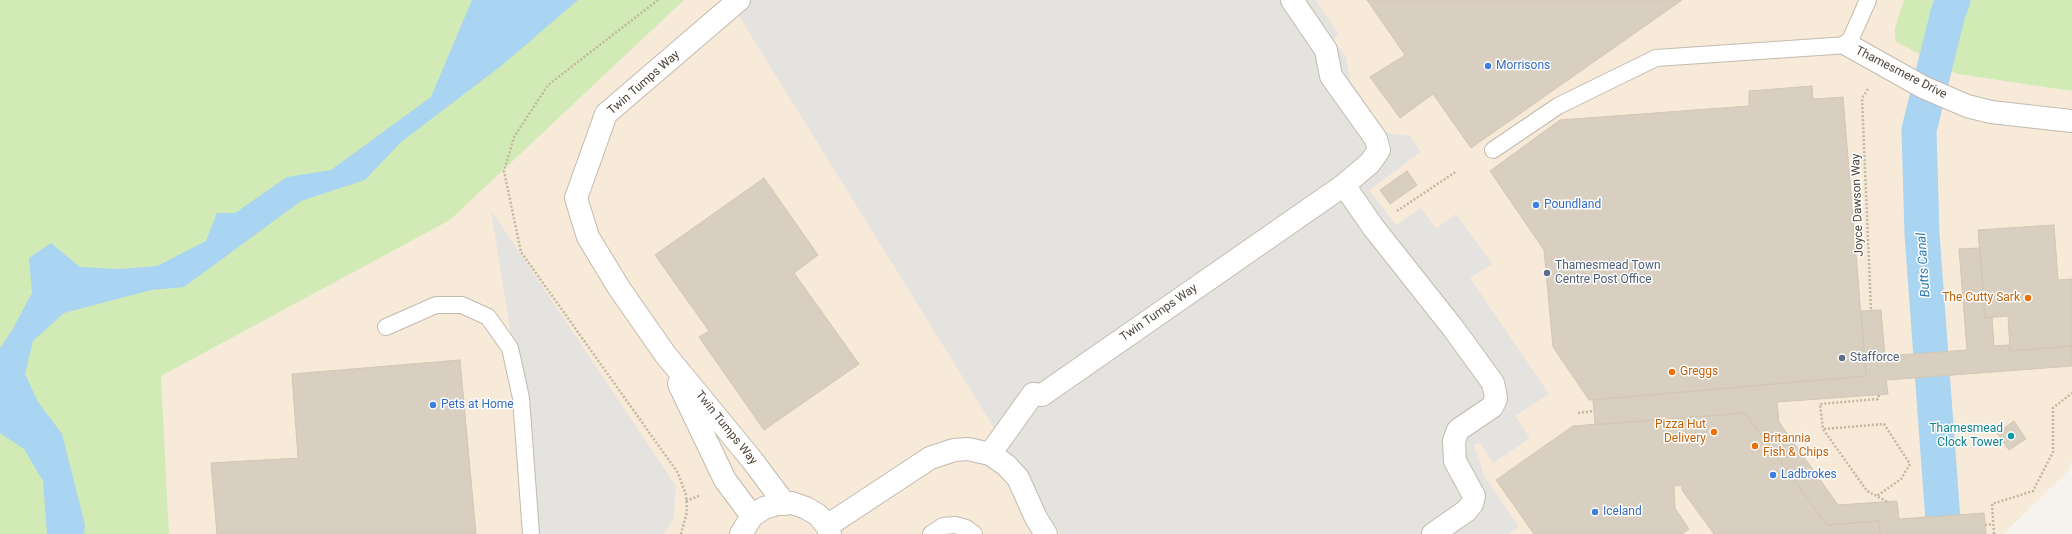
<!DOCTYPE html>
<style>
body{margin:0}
canvas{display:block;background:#f6f3ec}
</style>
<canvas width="2072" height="534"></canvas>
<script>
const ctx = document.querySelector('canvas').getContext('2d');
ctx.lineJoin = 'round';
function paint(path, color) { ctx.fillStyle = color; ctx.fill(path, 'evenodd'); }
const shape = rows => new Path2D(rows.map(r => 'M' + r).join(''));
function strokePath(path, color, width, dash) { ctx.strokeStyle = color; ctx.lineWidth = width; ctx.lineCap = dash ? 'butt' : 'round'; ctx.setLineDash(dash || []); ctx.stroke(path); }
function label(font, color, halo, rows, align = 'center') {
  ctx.font = font + ' Roboto,sans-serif'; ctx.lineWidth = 3; ctx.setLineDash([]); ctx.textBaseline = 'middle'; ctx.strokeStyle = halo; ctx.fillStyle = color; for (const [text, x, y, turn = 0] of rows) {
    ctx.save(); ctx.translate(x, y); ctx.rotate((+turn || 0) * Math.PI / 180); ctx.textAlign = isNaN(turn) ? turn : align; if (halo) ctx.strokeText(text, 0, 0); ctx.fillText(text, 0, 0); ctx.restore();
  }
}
paint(shape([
 [684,0,1904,0,1895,28,1895,41,1957,74,2072,91,2072,461,2068,471,2003,534,169,534,161,376,450,220]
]), '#f7ead8');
paint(shape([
 [0,0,684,0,450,220,161,376,169,534,0,534],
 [1904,0,2072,0,2072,91,1957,74,1895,41,1895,28]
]), '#d2eab5');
paint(shape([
 [729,0,1315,0,1339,34,1333,40,1346,57,1351,82,1387,133,1410,136,1421,152,1369,190,1396,225,1421,208,1436,229,1456,214,1492,264,1470,278,1549,394,1515,416,1530,438,1493,463,1480,443,1474,445,1484,476,1519,527,1509,534,1060,534],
 [491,210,676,486,673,521,663,534,531,534,521,398]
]), '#e5e3e0');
paint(shape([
 [472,0,578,0,501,66,401,142,365,180,301,201,184,287,151,290,64,313,33,341,25,374,38,402,62,434,85,525,84,534,47,534,43,481,24,449,0,433,0,348,11,332,32,293,29,258,51,243,80,267,119,269,157,266,206,241,217,213,235,213,287,177,331,170,431,97]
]), '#a9d4f2');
strokePath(shape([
 [1944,534,1922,234,1919,130,1948,13,1953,0]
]), '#a9d4f2', 35);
const building = shape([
 [1367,0,1682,0,1471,148,1433,94,1400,118,1370,77,1405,55,1367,0],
 [1812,86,1813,99,1843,97,1866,376,1589,400,1553,347,1544,250,1490,171,1560,120,1749,106,1749,91,1812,86],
 [1407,171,1417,185,1390,204,1380,190,1407,171],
 [764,178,818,255,794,273,859,364,764,430,699,337,709,331,655,255,764,178],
 [2054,225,2058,280,2072,279,2072,346,2010,351,2008,316,1985,318,1978,230,2054,225],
 [1980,248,1985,318,1992,317,1994,346,2009,345,2010,351,2072,346,2072,366,1886,380,1888,394,1777,402,1779,422,1838,505,1897,501,1899,519,1984,513,1986,534,1880,534,1879,521,1827,525,1745,413,1595,425,1593,400,1866,376,1861,311,1881,310,1885,356,1967,350,1959,249,1980,248],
 [460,360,476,534,217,534,211,463,298,458,292,374,460,360],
 [1745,413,1827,525,1879,521,1880,534,1714,534,1682,490,1682,485,1674,486,1675,508,1689,529,1682,534,1534,534,1496,480,1573,426,1745,413],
 [2014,421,2026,439,2009,450,1997,433,2014,421]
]);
paint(building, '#d8cfc1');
strokePath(building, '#d3c7b4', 1);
const service = shape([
 [1493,150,1558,106,1656,58,1848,45,1868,0],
 [386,327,436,305,462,305,488,317,510,348,521,398,531,534],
 [931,534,943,526,955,525,966,528,974,534]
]);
const minor = shape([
 [739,0,606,114,576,198,588,237,619,288,665,354,752,460,785,504],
 [1848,45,1923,87,1967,106,1991,112,2072,121],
 [1344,185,1373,227,1453,328,1493,383,1495,392,1496,399,1492,407,1458,430,1454,441,1455,461,1474,496,1472,504,1466,511,1433,534],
 [679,384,725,480,752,516],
 [990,454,1033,394,1042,395,1344,185,1370,163,1379,150,1376,139,1331,76,1326,50,1292,0],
 [827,526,930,458,954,450,968,449,990,454,1006,465,1018,478,1036,518,1046,534],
 [741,534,752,516,764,508,778,504,792,503,806,508,818,515,827,526,830,534]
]);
strokePath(service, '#c2bbae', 18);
strokePath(minor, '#c2bbae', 24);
strokePath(shape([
 [658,0,548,85,514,137,504,171,521,252,678,473,686,495,687,512,681,534],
 [1868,89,1862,98,1871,310],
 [1397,211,1457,171],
 [1879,395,1878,399,1820,404,1823,429,1867,491,1888,502],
 [1578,413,1594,411],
 [1824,429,1884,424,1910,464,1901,479,1877,496],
 [686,501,701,495],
 [1985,525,1993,524],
 [1994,534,1992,504,2033,491,2053,452,2053,408,2072,393]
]), '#c4b79f', 2.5, [2, 2]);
strokePath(service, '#fff', 16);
strokePath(minor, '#fff', 22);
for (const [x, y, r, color] of [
 [1488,66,4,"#3f7fe0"],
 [1536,205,4,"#3f7fe0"],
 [1547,273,4,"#5c6f8a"],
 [2028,298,4,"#e8710a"],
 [1842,358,4,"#5c6f8a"],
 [1672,372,4,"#e8710a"],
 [433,405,4,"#3f7fe0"],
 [1714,432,4,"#e8710a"],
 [2011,436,4,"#0f9aa8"],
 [1755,446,4,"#e8710a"],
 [1773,475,4,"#3f7fe0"],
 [1595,512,4,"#3f7fe0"]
]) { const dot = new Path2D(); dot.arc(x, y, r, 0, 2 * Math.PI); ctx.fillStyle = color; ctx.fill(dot); strokePath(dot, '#fff', 1.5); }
label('12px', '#366cbe', '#fff', [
 ["Morrisons",1496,66],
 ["Poundland",1544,205],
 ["Pets at Home",441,405],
 ["Ladbrokes",1781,475],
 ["Iceland",1603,512]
], 'left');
label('12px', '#4b4439', '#fff', [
 ["Thamesmere Drive",1901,73,27],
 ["Twin Tumps Way",644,83,-41],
 ["Joyce Dawson Way",1858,205,-92],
 ["Twin Tumps Way",1159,313,-35],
 ["Twin Tumps Way",726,428,51]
]);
label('12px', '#4e5e75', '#fff', [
 ["Thamesmead Town",1555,266],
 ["Centre Post Office",1555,280],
 ["Stafforce",1850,358]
], 'left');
label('12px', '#c56008', '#fff', [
 ["The Cutty Sark",2020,298],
 ["Greggs",1680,372,"left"],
 ["Pizza Hut",1706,425],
 ["Delivery",1706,439],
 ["Britannia",1763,439,"left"],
 ["Fish & Chips",1763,453,"left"]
], 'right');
label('12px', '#0d838f', '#fff', [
 ["Thamesmead",2003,429],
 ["Clock Tower",2003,443]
], 'right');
label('italic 13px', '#2e7ab2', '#fff', [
 ["Butts Canal",1924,265,-94]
]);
</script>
